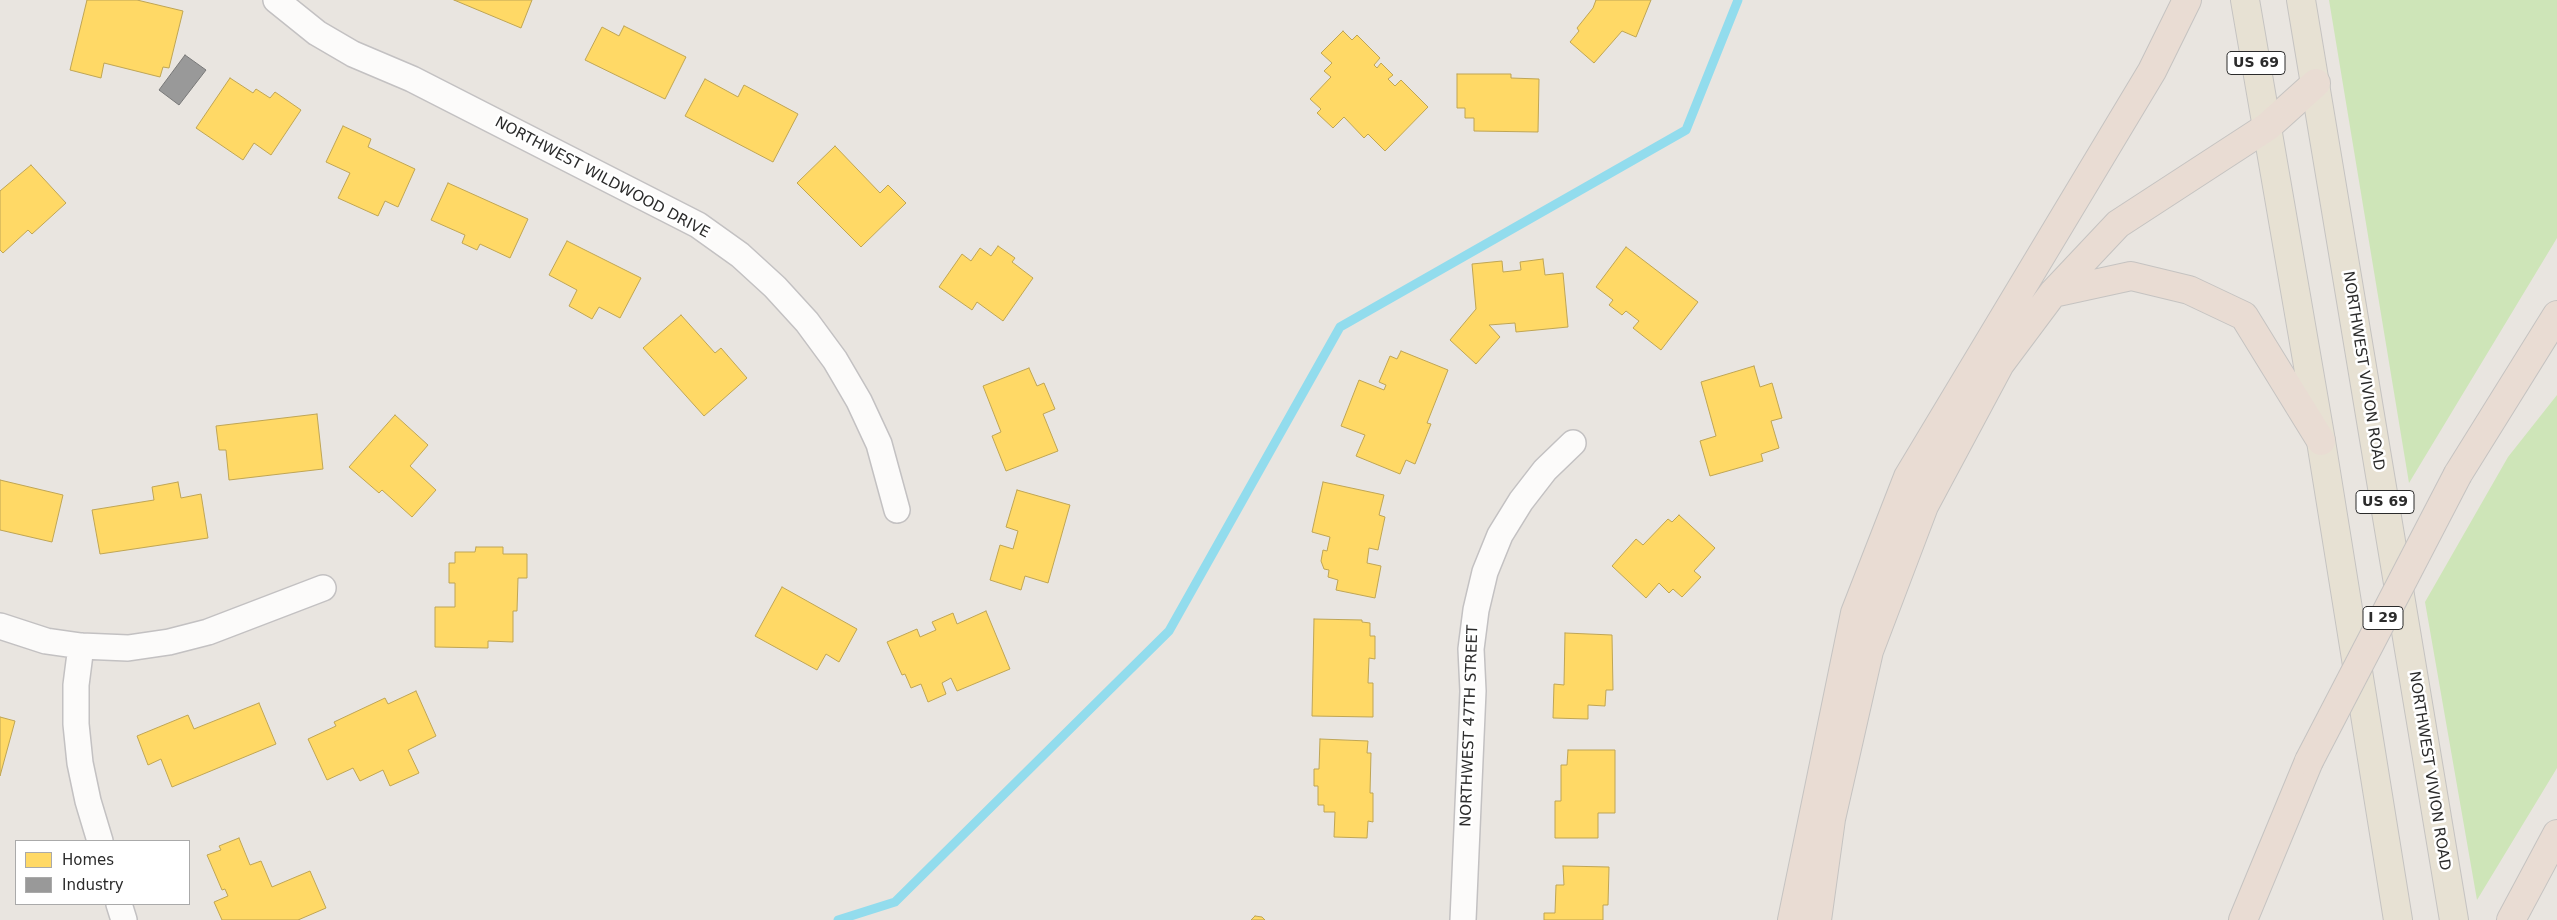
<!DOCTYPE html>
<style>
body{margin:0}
#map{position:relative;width:2557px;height:920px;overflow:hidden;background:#e9e5e0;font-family:"DejaVu Sans",sans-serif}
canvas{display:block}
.legend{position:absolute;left:15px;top:840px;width:175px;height:65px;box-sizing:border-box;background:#fff;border:1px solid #aaa;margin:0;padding:6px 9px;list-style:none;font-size:15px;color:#2b2b2b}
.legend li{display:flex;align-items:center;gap:10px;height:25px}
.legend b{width:25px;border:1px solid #aaa}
</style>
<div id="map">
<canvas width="2557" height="920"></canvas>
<ul class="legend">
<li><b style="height:14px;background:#ffd966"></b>Homes</li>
<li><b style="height:14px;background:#999"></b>Industry</li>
</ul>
</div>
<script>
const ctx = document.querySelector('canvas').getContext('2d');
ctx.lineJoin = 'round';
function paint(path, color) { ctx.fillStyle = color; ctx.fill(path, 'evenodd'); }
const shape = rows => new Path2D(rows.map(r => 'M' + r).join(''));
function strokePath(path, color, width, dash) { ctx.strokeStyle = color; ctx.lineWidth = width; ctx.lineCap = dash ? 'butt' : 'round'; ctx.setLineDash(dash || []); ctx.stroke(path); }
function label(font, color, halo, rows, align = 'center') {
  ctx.font = font + ' "DejaVu Sans",sans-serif'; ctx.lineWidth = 5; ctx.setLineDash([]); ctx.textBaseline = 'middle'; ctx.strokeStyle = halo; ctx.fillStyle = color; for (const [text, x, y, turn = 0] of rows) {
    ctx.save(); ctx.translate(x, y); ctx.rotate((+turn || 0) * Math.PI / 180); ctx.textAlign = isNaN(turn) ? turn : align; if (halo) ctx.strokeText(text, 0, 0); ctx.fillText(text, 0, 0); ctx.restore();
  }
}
paint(shape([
 [2329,0,2557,0,2557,238,2409,483],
 [2557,395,2557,768,2477,900,2425,602,2508,457]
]), '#cee5b8');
const homes = shape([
 [87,0,137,0,183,11,169,68,163,67,160,77,104,63,101,78,70,70,87,0],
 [454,0,532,0,521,28,454,0],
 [1596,0,1651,0,1636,37,1622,31,1594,63,1570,42,1579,31,1577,28,1593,8,1596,0],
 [624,26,686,57,665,99,585,60,602,27,619,36,624,26],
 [1343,31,1352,40,1357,35,1380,58,1374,65,1377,68,1381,63,1393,75,1388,79,1395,86,1401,80,1428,107,1385,151,1368,134,1364,138,1344,117,1333,128,1317,113,1321,109,1310,99,1331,77,1324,71,1332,63,1321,53,1343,31],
 [1457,74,1511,74,1511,78,1539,79,1538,132,1474,131,1474,118,1465,118,1465,108,1457,108,1457,74],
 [230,78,253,93,256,89,270,98,275,92,301,110,271,155,254,143,243,160,196,128,230,78],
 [705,79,738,97,744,85,798,114,773,162,685,116,705,79],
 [343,126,371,139,368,147,415,169,398,207,385,201,378,216,338,198,350,173,326,162,343,126],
 [835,146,880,193,888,185,906,203,861,247,797,183,835,146],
 [31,165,66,203,32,234,28,230,3,253,0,250,0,191,31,165],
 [448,183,528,219,510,258,480,244,477,250,462,243,465,235,431,220,448,183],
 [567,241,641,278,620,318,599,307,592,319,569,306,577,290,549,275,567,241],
 [998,246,1015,258,1012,262,1033,278,1003,321,977,302,972,310,939,287,962,254,971,261,980,248,991,256,998,246],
 [1626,247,1698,302,1661,350,1633,328,1639,321,1626,311,1622,315,1609,305,1613,300,1596,287,1626,247],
 [1543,259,1545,275,1563,273,1568,327,1516,332,1515,323,1489,325,1500,337,1476,364,1450,340,1476,309,1472,264,1502,261,1503,272,1521,270,1520,262,1543,259],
 [681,315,715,353,721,348,747,378,704,416,643,348,681,315],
 [1401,351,1448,370,1427,423,1431,424,1415,464,1406,460,1400,474,1356,456,1365,435,1341,426,1359,380,1384,390,1386,385,1379,382,1390,356,1397,359,1401,351],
 [1754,366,1760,387,1772,383,1782,418,1771,421,1779,448,1761,454,1763,461,1710,476,1700,441,1716,436,1701,382,1754,366],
 [1029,368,1037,386,1044,383,1055,409,1043,414,1058,451,1006,471,992,436,1001,432,983,386,1029,368],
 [317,414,323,469,229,480,226,450,219,450,216,426,317,414],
 [395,415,428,445,410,466,436,490,412,517,382,490,379,493,349,467,395,415],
 [0,480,63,495,52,542,0,530,0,480],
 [178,482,181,498,201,494,208,538,100,554,92,510,154,500,152,487,178,482],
 [1323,482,1384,495,1379,515,1385,517,1378,550,1369,548,1367,563,1381,566,1375,598,1336,590,1338,580,1328,577,1329,570,1324,569,1321,561,1323,550,1327,551,1330,537,1312,532,1323,482],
 [1017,490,1070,505,1048,583,1025,576,1021,590,990,580,1000,545,1013,549,1018,531,1006,527,1017,490],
 [1679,515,1715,548,1694,571,1701,577,1682,597,1673,589,1669,593,1659,583,1646,598,1612,566,1636,539,1643,545,1668,519,1672,522,1679,515],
 [476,547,503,547,503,554,527,554,527,578,518,578,517,611,513,611,513,642,488,641,488,648,435,647,435,607,455,607,455,583,449,583,449,563,455,563,455,552,475,552,476,547],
 [782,587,857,629,839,662,826,654,817,670,755,636,782,587],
 [986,611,1010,669,957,691,951,678,942,683,946,694,928,702,921,684,911,688,905,674,902,675,887,642,917,629,920,637,936,630,932,622,953,613,957,624,986,611],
 [1314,619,1362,620,1362,622,1370,623,1370,636,1375,636,1375,659,1369,658,1368,683,1373,683,1373,717,1312,716,1314,619],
 [1565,633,1612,635,1613,690,1606,690,1605,706,1588,705,1588,719,1553,718,1554,684,1564,685,1565,633],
 [416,691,436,736,408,750,419,773,390,786,383,770,360,781,353,768,327,780,308,739,336,726,334,722,385,698,388,704,416,691],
 [259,703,276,744,172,787,161,759,148,765,137,736,188,715,194,729,259,703],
 [0,717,15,721,0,776,0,717],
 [1320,739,1368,741,1367,753,1371,753,1370,793,1373,793,1373,822,1368,821,1367,838,1334,837,1335,812,1324,812,1324,805,1318,805,1318,786,1314,786,1314,769,1319,769,1320,739],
 [1568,750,1615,750,1615,813,1598,813,1598,838,1555,838,1555,801,1561,801,1561,765,1567,765,1568,750],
 [239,838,250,865,261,861,272,887,310,871,326,908,298,920,222,920,214,902,228,896,225,889,222,890,207,855,221,850,219,846,239,838],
 [1563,866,1609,867,1608,905,1603,905,1603,920,1544,920,1544,913,1555,913,1556,885,1564,885,1563,866],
 [1255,916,1262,917,1265,920,1251,920,1255,916]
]);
paint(homes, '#ffd966');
strokePath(homes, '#bfa554', 1);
const industry = shape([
 [185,55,206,70,179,105,159,90,185,55]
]);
paint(industry, '#999');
strokePath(industry, '#787878', 1);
strokePath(shape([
 [838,920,895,902,1169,631,1340,327,1686,130,1738,0]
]), '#92dced', 9);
const minor = shape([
 [276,0,317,33,353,54,412,79,698,225,740,255,775,287,807,322,835,360,859,401,879,444,897,510],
 [0,626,46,641,81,646,128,648,169,642,208,632,323,588],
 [81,646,76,685,76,724,80,763,88,801,100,841],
 [119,904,124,920],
 [1463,920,1473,691,1471,649,1476,610,1485,572,1500,535,1521,501,1545,470,1573,443]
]);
const primary = shape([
 [2245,0,2321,441,2398,920],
 [2301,0,2454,920]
]);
const motorway = shape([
 [2053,293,2131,276,2189,290,2244,316,2321,441],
 [2458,474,2557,315],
 [1792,920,1855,613,1908,477,2152,71,2187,0],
 [1817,920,1831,819,1869,651,1924,506,2000,364,2053,293,2118,224,2267,127,2316,83],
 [2243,920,2309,761],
 [2511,920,2557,834]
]);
strokePath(minor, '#c3c1c2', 28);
strokePath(primary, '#c5c3c1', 30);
strokePath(motorway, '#c5c3c1', 30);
strokePath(minor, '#fcfbfa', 25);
strokePath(primary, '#e7e1d3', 28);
strokePath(motorway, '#e9dcd3', 28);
const motorwayBridge = shape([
 [2309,761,2458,474]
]);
strokePath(motorwayBridge, '#c5c3c1', 30, []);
strokePath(motorwayBridge, '#e9dcd3', 28);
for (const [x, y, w] of [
 [2256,63,58],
 [2385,502,58],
 [2383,618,40]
]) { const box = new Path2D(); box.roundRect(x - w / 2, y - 11.5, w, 23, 4); ctx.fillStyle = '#fff'; ctx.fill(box); strokePath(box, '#2b2b2b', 1); }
label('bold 14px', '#2b2b2b', null, [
 ["US 69",2256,63],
 ["US 69",2385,502],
 ["I 29",2383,618]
]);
label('15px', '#2b2b2b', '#fff', [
 ["NORTHWEST WILDWOOD DRIVE",602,178,28],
 ["NORTHWEST VIVION ROAD",2363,371,81],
 ["NORTHWEST 47TH STREET",1470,726,-88],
 ["NORTHWEST VIVION ROAD",2429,771,81]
]);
</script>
